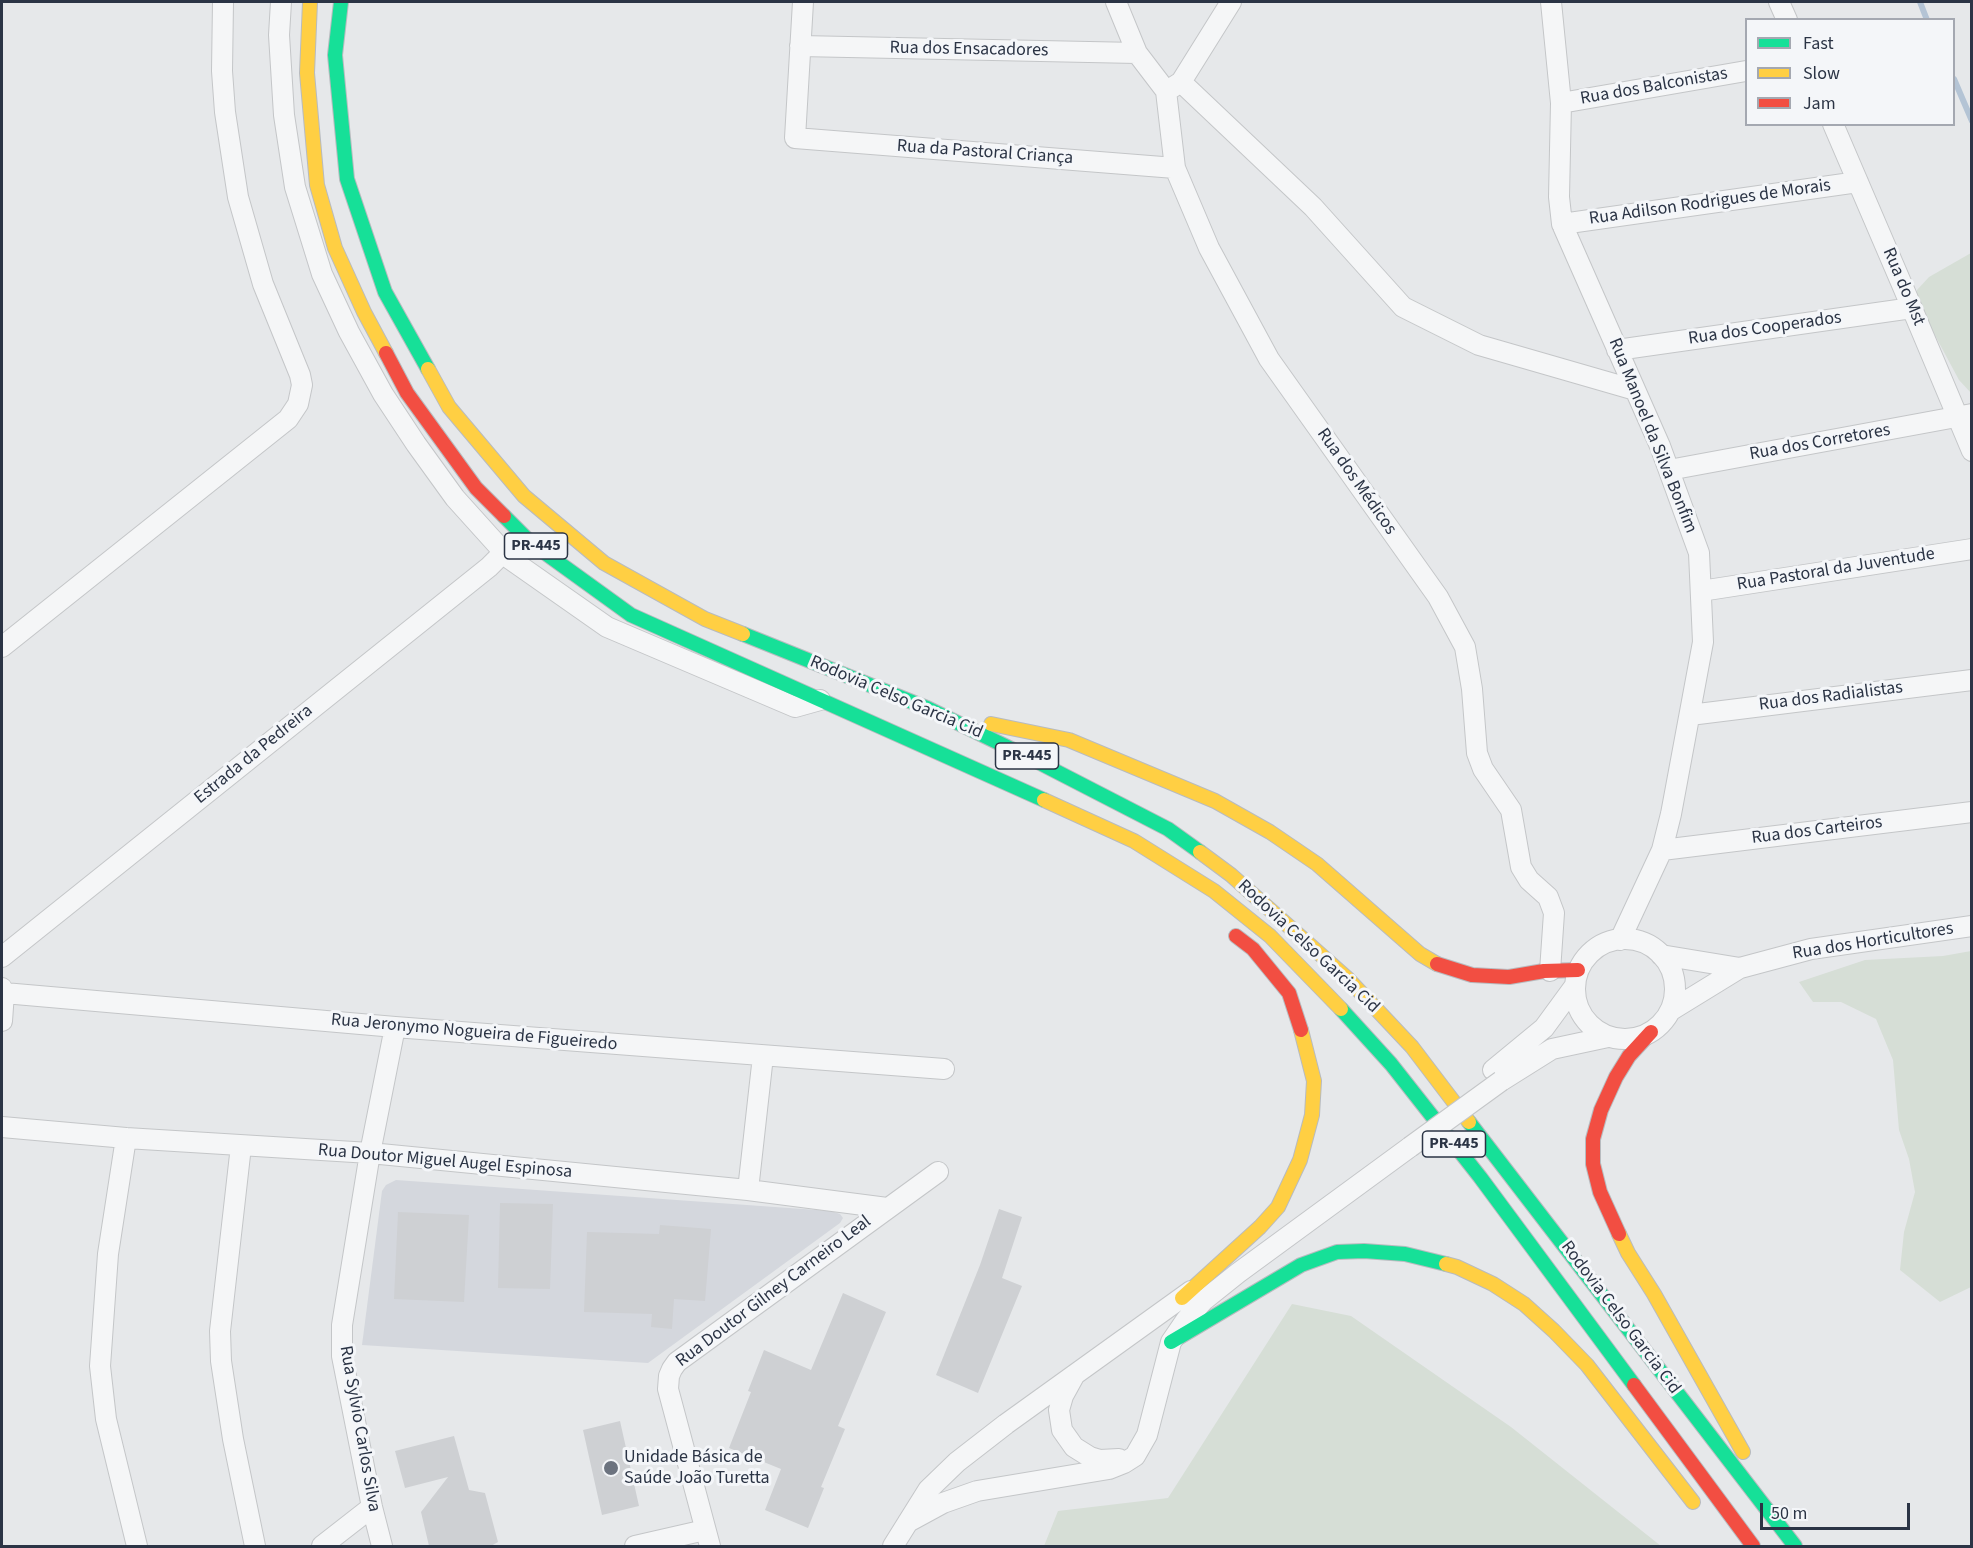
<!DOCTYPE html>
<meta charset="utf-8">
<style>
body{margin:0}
#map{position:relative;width:1973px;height:1548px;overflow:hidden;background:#e6e8ea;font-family:"Source Sans 3",sans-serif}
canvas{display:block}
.frame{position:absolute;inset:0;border:3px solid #2b3445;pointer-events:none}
.legend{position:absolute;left:1745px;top:18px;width:210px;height:108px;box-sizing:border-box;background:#f4f6f9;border:2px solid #a4a8b1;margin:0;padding:8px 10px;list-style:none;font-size:18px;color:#2b3445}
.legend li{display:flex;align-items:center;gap:12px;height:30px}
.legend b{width:30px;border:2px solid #a4a8b1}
.scale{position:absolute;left:1760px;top:1503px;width:150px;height:27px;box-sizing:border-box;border:3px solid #2b3445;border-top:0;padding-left:8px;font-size:18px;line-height:21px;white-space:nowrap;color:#2b3445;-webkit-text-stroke:4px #f4f6f9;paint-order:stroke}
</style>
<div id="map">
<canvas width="1973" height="1548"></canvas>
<div class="frame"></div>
<ul class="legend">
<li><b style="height:8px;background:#16e098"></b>Fast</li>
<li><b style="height:8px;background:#ffcf43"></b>Slow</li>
<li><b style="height:8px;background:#f24e42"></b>Jam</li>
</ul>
<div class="scale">50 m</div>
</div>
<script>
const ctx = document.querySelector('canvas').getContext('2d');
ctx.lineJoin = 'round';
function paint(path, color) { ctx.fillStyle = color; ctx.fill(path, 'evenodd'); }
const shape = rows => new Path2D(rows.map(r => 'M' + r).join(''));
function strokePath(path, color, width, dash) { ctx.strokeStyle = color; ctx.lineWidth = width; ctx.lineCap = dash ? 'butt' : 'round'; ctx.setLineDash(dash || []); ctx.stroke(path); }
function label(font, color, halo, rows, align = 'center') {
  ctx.font = font + ' "Source Sans 3",sans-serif'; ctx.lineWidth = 6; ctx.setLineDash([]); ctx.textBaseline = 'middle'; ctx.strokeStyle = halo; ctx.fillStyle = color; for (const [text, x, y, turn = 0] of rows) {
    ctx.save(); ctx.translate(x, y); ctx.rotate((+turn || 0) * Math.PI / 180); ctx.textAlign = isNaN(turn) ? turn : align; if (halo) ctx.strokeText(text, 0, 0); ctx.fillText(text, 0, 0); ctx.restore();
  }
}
paint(shape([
 [396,1180,831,1211,840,1214,843,1218,840,1223,648,1363,362,1345,382,1191,386,1185]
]), '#d4d7dd');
paint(shape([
 [1971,253,1971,393,1959,380,1916,300,1917,290,1929,277],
 [1971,951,1971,1287,1940,1302,1900,1270,1904,1232,1915,1192,1909,1159,1899,1130,1893,1060,1876,1019,1841,1002,1813,1002,1799,982,1865,960,1943,956],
 [1292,1304,1351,1316,1511,1427,1661,1546,1044,1546,1058,1511,1168,1498]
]), '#d6ded6');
strokePath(shape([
 [1920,2,1927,20],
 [1954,79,1972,121]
]), '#b4c4d5', 6);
paint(shape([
 [500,1203,553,1204,550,1289,498,1288],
 [999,1209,1022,1217,1002,1278,1022,1286,978,1393,936,1375,980,1265],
 [398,1212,469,1215,464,1302,394,1299],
 [660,1225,711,1229,705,1301,674,1299,672,1329,651,1327,652,1314,584,1312,587,1232,659,1234],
 [843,1293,886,1312,838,1426,845,1429,821,1487,824,1488,808,1528,765,1510,781,1469,729,1448,751,1392,748,1391,764,1350,811,1370],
 [620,1421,639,1506,602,1515,583,1430],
 [454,1436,469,1490,485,1493,498,1542,491,1546,429,1546,421,1512,448,1477,405,1488,395,1451]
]), '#ced0d3');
const street = shape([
 [281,2,279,35,284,115,295,187,322,274,349,332,383,394,416,444,455,498,510,559,607,627,795,707,820,700],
 [803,2,795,138,1175,168],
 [1116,2,1137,53,1166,91,1175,168,1209,248,1269,359,1438,597,1465,647,1472,689,1477,753,1483,769,1511,810,1521,867,1529,880,1548,897,1554,913,1550,971],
 [1551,2,1561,103,1559,197,1562,224,1660,446,1699,553,1703,642,1671,814,1662,850,1620,940],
 [1779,2,1787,20],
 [800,46,1137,53],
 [1181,82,1313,207,1403,307,1479,345,1635,390],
 [1170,89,1181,82,1231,2],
 [1561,103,1746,71],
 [1833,124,1903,287,1972,451],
 [1562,224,1858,182],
 [1617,350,1912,308],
 [1669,470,1972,414],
 [1701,591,1972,549],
 [2,647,288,419,298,404,302,385,300,375,263,284,238,197,225,112,222,71,223,2],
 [1690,715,1972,680],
 [1662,850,1972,812],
 '1575 989a50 50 0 1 1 100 0a50 50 0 1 1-100 0Z',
 [1661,955,1740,968],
 [2,957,489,567,504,552],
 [2,988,4,993,2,1021],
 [4,993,395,1027,944,1069],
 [1670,1011,1740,968,1811,949,1972,926],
 [1493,1070,1544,1028,1574,987],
 [1501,1081,1552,1049,1608,1037],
 [2,1127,126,1138,370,1153,748,1190,887,1208],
 [126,1138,108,1254,100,1366,106,1419,137,1546],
 [241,1146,220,1331,221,1361,233,1439,255,1546],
 [748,1190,763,1056],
 [1074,1376,1063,1396,1059,1410,1062,1430,1074,1447,1090,1457,1100,1460,1119,1459],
 [908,1522,943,1503,977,1491,1109,1469,1124,1463,1135,1456,1147,1435,1171,1342,1186,1320,1203,1301,1238,1273,1410,1147],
 [322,1546,372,1507],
 [382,1546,372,1507,342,1356,342,1325,370,1153,395,1027],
 [635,1546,705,1530],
 [710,1546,668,1389,669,1376,672,1369,677,1362,938,1172],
 [893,1546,928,1490,957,1462,1006,1424,1191,1291]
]);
const fast = shape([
 [341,2,335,55,347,179,385,292,428,369],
 [504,516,530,542,631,615,1044,800],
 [743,634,927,708,1036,761,1168,829,1200,852],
 [1341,1009,1391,1064,1480,1177,1634,1385],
 [1469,1122,1795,1546],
 [1171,1342,1301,1265,1337,1252,1364,1251,1405,1254,1446,1264]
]);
const slow = shape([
 [310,2,307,73,317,185,335,248,364,312,386,353],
 [428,369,449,407,524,496,604,563,705,619,743,634],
 [991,724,1069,740,1215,801,1270,832,1317,864,1420,954,1437,964],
 [1044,800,1134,841,1214,891,1270,936,1341,1009],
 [1200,852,1231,875,1348,979,1412,1047,1469,1122],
 [1619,1234,1628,1253,1654,1294,1743,1452],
 [1446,1264,1457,1267,1493,1284,1524,1304,1554,1331,1587,1365,1693,1502],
 [1182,1298,1260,1227,1278,1207,1300,1160,1312,1115,1314,1081,1301,1030]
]);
const jam = shape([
 [386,353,407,393,476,488,504,516],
 [1236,936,1253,949,1289,993,1301,1030],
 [1437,964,1472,975,1509,977,1544,971,1578,970],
 [1619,1234,1600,1192,1593,1164,1593,1139,1601,1110,1616,1077,1629,1056,1651,1032],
 [1634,1385,1753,1546]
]);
strokePath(street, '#c4c6c8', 22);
strokePath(fast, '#b8bbbf', 16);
strokePath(slow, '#b8bbbf', 16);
strokePath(jam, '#b8bbbf', 16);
strokePath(street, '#f5f6f7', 20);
strokePath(fast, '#16e098', 14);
strokePath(slow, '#ffcf43', 14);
strokePath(jam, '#f24e42', 14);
const streetBridge = shape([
 [1410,1147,1501,1081]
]);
strokePath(streetBridge, '#c4c6c8', 22, []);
strokePath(streetBridge, '#f5f6f7', 20);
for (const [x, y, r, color] of [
 [611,1468,8,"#6c737f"]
]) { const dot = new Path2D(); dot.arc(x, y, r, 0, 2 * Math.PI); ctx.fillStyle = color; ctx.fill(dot); strokePath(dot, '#f4f6f9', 2); }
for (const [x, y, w] of [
 [536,546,63],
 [1027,756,63],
 [1454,1144,63]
]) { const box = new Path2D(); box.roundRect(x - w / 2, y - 13, w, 26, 4.5); ctx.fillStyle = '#f4f6f9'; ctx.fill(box); strokePath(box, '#2b3445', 1.5); }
label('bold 16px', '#2b3445', null, [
 ["PR-445",536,546],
 ["PR-445",1027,756],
 ["PR-445",1454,1144]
]);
label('18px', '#2b3445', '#f4f6f9', [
 ["Rua dos Ensacadores",969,50,1],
 ["Rua dos Balconistas",1654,87,-10],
 ["Rua da Pastoral Criança",985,153,4],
 ["Rua Adilson Rodrigues de Morais",1710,203,-8],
 ["Rua do Mst",1903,287,67],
 ["Rua dos Cooperados",1765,329,-8],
 ["Rua Manoel da Silva Bonfim",1652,436,68],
 ["Rua dos Corretores",1820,443,-10],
 ["Rua dos Médicos",1356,482,55],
 ["Rua Pastoral da Juventude",1836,570,-9],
 ["Rua dos Radialistas",1831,697,-7],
 ["Rodovia Celso Garcia Cid",896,698,23],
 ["Estrada da Pedreira",254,755,-39],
 ["Rua dos Carteiros",1817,831,-7],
 ["Rua dos Horticultores",1873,942,-9],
 ["Rodovia Celso Garcia Cid",1308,947,43],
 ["Rua Jeronymo Nogueira de Figueiredo",474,1033,5],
 ["Rua Doutor Miguel Augel Espinosa",445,1162,5],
 ["Rua Doutor Gilney Carneiro Leal",774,1292,-37],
 ["Rodovia Celso Garcia Cid",1620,1318,53],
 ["Rua Sylvio Carlos Silva",359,1429,80]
]);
label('18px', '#2b3445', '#f4f6f9', [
 ["Unidade Básica de",624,1458],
 ["Saúde João Turetta",624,1479]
], 'left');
</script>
